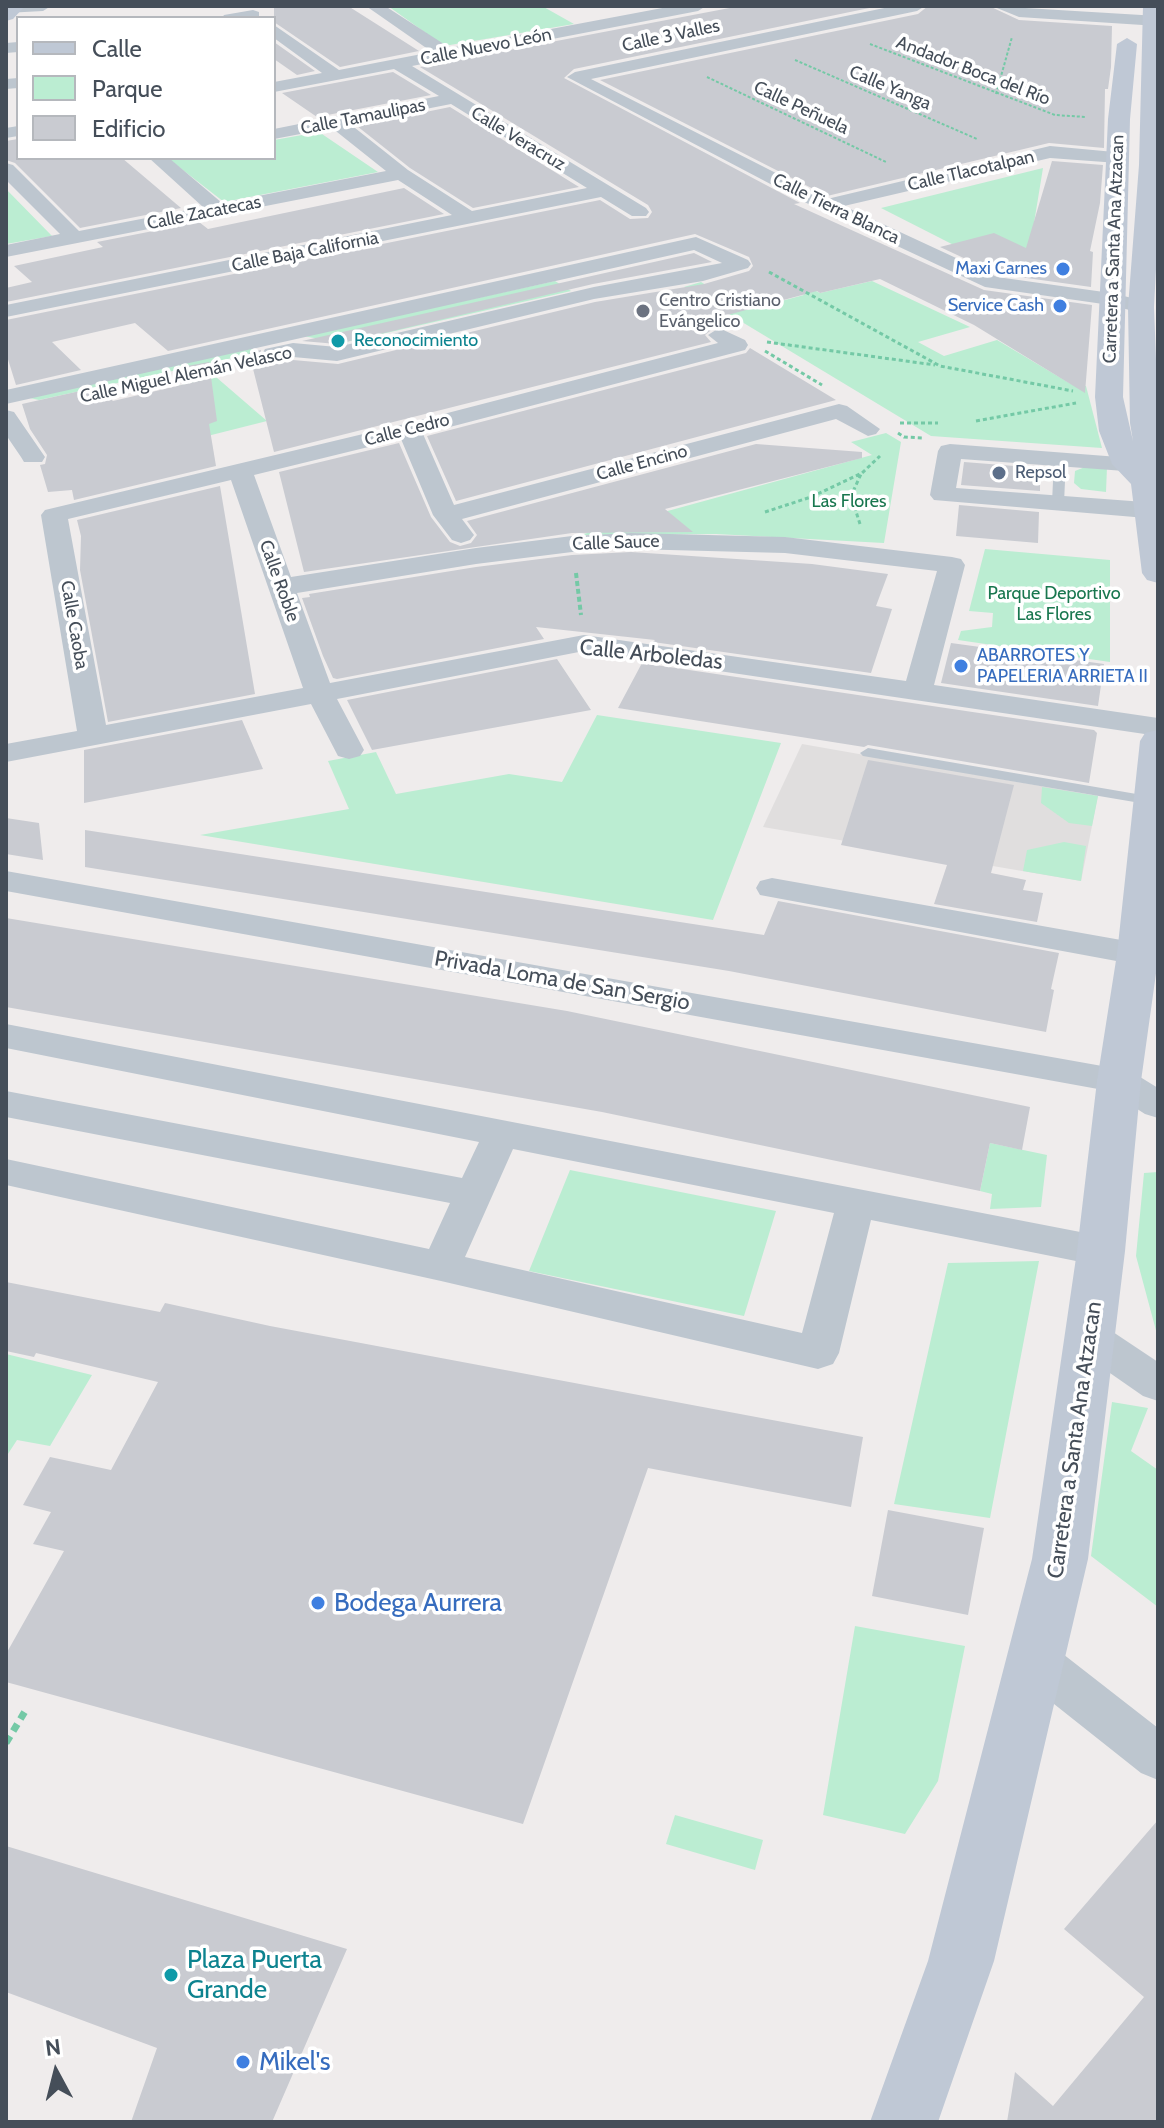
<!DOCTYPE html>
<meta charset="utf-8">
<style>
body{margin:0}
#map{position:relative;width:1164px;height:2128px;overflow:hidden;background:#efecec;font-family:Cabin,sans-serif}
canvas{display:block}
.frame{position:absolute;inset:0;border:8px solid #454e59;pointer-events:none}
.legend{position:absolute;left:16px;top:16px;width:260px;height:144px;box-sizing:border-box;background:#fff;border:2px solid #b5b8bd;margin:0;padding:10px 14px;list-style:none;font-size:24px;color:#454e59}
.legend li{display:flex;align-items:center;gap:16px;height:40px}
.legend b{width:40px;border:2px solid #b5b8bd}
.north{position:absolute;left:16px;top:2032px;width:80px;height:80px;-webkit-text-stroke:6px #fff;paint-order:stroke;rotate:353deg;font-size:22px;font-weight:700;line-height:32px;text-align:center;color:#454e59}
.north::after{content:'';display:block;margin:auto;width:28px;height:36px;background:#454e59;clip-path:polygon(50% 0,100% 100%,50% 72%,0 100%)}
</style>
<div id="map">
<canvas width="1164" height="2128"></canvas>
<div class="frame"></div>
<ul class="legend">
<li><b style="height:10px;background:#bfc8d5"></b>Calle</li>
<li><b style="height:22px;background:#bbedd2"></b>Parque</li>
<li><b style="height:22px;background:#c9cbd1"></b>Edificio</li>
</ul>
<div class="north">N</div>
</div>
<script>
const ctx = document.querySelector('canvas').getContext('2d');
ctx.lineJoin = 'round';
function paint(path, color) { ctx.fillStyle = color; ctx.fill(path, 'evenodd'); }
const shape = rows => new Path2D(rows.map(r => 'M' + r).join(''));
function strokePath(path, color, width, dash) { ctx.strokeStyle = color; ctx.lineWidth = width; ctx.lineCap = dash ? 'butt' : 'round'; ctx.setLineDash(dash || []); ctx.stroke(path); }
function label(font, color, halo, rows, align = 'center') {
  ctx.font = font + ' Cabin,sans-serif'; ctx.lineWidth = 7; ctx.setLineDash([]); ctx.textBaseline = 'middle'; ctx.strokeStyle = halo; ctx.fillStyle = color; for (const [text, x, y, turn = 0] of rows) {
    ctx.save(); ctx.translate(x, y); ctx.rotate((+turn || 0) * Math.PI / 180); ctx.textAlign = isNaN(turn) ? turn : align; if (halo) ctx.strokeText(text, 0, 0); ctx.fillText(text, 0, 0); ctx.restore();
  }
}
paint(shape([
 [802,744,1098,796,1081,881,763,827]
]), '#e0dede');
paint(shape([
 [388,6,542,6,574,24,444,46],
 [319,132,378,172,224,202,170,160,274,158,274,140],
 [1043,168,1026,272,995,266,881,208],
 [6,189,52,236,6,244],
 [772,269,820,293,872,281,970,327,918,342,944,356,997,340,1071,384,1086,386,1102,448,931,436,684,287,701,282,747,310,804,295],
 [555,281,571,291,342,343,303,336],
 [251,348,260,352,39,400,30,398],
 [216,377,267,421,140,453,213,417,178,386],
 [886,433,901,442,884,543,716,534,580,535,872,455,851,442],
 [1085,467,1107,467,1106,492,1081,489,1074,483,1075,471],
 [985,549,1110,560,1110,662,958,640,961,631,992,627,993,613,969,611],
 [597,715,781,743,713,920,200,835,349,809,328,761,376,752,396,794,509,774,562,782],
 [1042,787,1098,796,1092,826,1069,823,1041,803],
 [1064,842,1086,846,1081,881,1023,871,1027,850],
 [990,1143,1047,1155,1041,1207,990,1209,992,1194,980,1191],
 [570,1170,776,1211,744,1316,529,1271],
 [1158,1172,1158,1338,1136,1256,1144,1173],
 [1039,1261,990,1518,894,1504,948,1263],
 [6,1354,92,1375,50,1446,17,1440,6,1457],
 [1112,1402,1148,1408,1131,1451,1158,1470,1158,1607,1091,1556],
 [855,1626,965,1646,938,1781,905,1834,823,1815],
 [675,1815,763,1840,755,1870,666,1844]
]), '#bbedd2');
paint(shape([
 [274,6,348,6,419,51,340,67,274,22],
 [740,6,879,6,574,69,564,78,800,203,794,204,984,290,1092,305,1085,393,974,325,880,279,820,293,817,291,705,321,715,327,705,335,711,342,274,452,249,353,261,350,260,357,274,364,293,360,338,364,595,302,704,284,749,271,753,266,749,257,695,234,168,351,135,323,52,342,81,370,16,385,6,353,6,320,600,200,630,219,648,218,652,212,648,205,420,67],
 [928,6,989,6,1019,20,1112,26,1111,67,1108,89,1105,89,1104,148,1049,143,827,196,600,80,918,14],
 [274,42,315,71,297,75,274,59],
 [393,72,431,95,317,117,282,93],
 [450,107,579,187,473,208,410,168,357,126],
 [18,139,18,158,122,158,181,208,80,228,15,163,6,160,6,141],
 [1052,161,1103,165,1100,203,1090,251,1093,252,1091,287,998,274,940,247,994,233,1026,248],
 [404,188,444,214,6,302,6,288,32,282,14,266,103,247,97,242,199,222,208,229],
 [694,253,712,262,593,284,337,344,302,341],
 [750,348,836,400,456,501,427,436,746,353],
 [209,362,217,421,209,424,216,466,74,500,72,490,48,492,40,465,45,464,47,455,30,429,22,404,98,387,113,401,203,380,187,366],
 [399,443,431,517,450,542,460,546,471,543,477,535,467,521,756,444,862,452,862,458,665,509,693,532,572,533,304,572,279,472],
 [964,462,1040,468,1040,491,961,485],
 [220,486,255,694,108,722,80,570,81,536,77,520],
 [959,505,1039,512,1038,543,956,536],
 [631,552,812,564,888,574,876,606,892,609,871,673,653,642,655,640,536,627,544,639,337,679,333,678,323,656,302,598,310,597,309,594,476,567,572,555],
 [951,643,1104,664,1098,706,941,683],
 [557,659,591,710,372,750,347,700],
 [642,663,1094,730,1097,733,1089,783,868,745,864,747,618,708],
 [242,720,263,769,84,803,84,750],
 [868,760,1014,785,991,873,1026,880,1023,890,1043,893,1037,922,934,904,947,865,841,845],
 [6,818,39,823,43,860,6,854],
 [85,830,764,935,778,901,1059,953,1051,989,1054,990,1046,1032,729,971,85,867],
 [6,918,567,1011,1030,1107,1022,1150,990,1143,980,1191,602,1112,6,1007],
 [6,1282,160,1312,165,1303,270,1326,863,1437,851,1507,648,1468,523,1824,6,1682,6,1654,64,1551,33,1544,51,1512,23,1505,50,1457,111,1470,158,1382,36,1353,34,1357,6,1351],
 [888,1510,984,1528,968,1615,872,1596],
 [1158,1820,1158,2122,1007,2122,1015,2072,1053,2106,1144,1997,1064,1929],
 [6,1846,347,1949,272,2122,131,2122,157,2048,6,1992]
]), '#c9cbd1');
strokePath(shape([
 [870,44,1055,115,1086,117],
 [795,60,977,139],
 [707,77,886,162],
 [996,94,1012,37]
]), '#74c9a6', 2, [3, 2]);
strokePath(shape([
 [769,272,940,366,1073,391],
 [767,342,935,365],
 [765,351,822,385],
 [976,421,1076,403],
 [900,423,938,423],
 [898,433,904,437,923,438],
 [765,512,811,497,862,473,880,456],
 [860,524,851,496,861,474]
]), '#74c9a6', 3, [4, 3]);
strokePath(shape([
 [576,573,581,615]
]), '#74c9a6', 4, [5, 3]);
strokePath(shape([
 [6,1743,27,1708]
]), '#74c9a6', 7, [8, 6]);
paint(shape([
 [1060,455,1066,459,1064,503,1058,507,1052,503,1054,459,1060,455],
 [868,748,1154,797,1158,798,1158,806,863,756,860,753,868,748]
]), '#bdc6cf');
paint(shape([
 [51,6,43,11,6,13,8,6,51,6],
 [366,6,385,6,450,48,673,6,706,6,698,11,412,66,646,208,649,212,646,216,632,216,601,197,6,317,6,305,452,215,398,180,6,257,6,245,60,234,6,180,6,163,13,165,79,231,203,207,149,158,169,158,222,203,386,171,332,128,274,139,274,129,439,96,394,69,274,92,274,82,322,73,274,38,274,25,339,70,432,52,366,6],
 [451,104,587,188,472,211,408,170,350,124,451,104],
 [894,6,925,6,917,11,591,79,827,199,1050,146,1125,153,1127,157,1118,163,1050,158,844,206,997,277,1111,293,1149,302,1152,307,1149,312,1141,313,1110,305,985,287,818,209,567,77,575,72,894,6],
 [992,6,1158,16,1158,26,1019,17,992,6],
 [253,10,259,12,259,18,222,18,224,15,253,10],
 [18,42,18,52,6,53,6,43,18,42],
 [18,78,18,88,6,89,6,79,18,78],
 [18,126,18,136,6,138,6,128,18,126],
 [696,237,748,260,751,264,748,268,703,281,594,299,337,361,293,357,273,361,262,354,265,349,293,343,337,347,594,287,722,263,694,250,6,404,6,390,696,237],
 [719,328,745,340,748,345,745,350,423,434,454,505,839,404,847,406,880,429,876,434,868,436,836,419,462,519,474,535,470,540,461,543,452,540,433,515,401,439,254,475,291,577,476,548,572,536,631,533,785,537,952,557,961,559,965,565,934,685,1158,718,1158,736,584,651,337,699,364,750,360,756,349,759,338,756,311,704,6,762,6,744,77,731,41,515,45,510,405,424,718,343,708,335,719,328],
 [231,480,303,688,106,725,68,519,231,480],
 [631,549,785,553,937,571,906,681,584,635,330,683,297,593,476,564,572,552,631,549],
 [6,410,14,412,45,457,42,462,24,462,21,457,6,435,6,410],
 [950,444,1158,460,1158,472,1152,473,961,459,956,488,1158,503,1158,519,934,500,930,495,938,451,941,446,950,444],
 [6,871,1119,1069,1132,1072,1158,1088,1158,1118,1145,1114,1109,1091,6,891,6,871],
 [772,878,1138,943,1150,946,1155,954,1150,962,1138,965,760,895,756,888,760,881,772,878],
 [6,1024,1101,1236,1115,1241,1121,1251,1115,1261,1101,1266,871,1220,839,1353,833,1364,818,1369,441,1281,6,1185,6,1159,429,1249,450,1203,6,1117,6,1091,462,1178,479,1142,6,1048,6,1024],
 [513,1149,834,1213,802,1333,465,1257,513,1149],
 [1089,1321,1104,1326,1158,1362,1158,1401,1143,1396,1074,1348,1068,1337,1074,1326,1089,1321],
 [1037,1641,1054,1647,1158,1728,1158,1780,1141,1773,1020,1677,1013,1662,1020,1647,1037,1641]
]), '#bdc6cf');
paint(shape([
 [6,6,25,6,13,19,6,21,6,6],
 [1143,6,1158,6,1158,231,1154,307,1158,411,1158,583,1147,580,1142,573,1131,484,1112,464,1099,431,1095,397,1108,119,1117,44,1127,38,1137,44,1130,119,1123,397,1133,441,1130,423,1128,307,1139,165,1143,6],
 [1158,730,1158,959,1141,1081,1125,1251,1088,1559,994,1961,938,2122,870,2122,928,1961,1032,1559,1077,1251,1097,1081,1117,954,1140,741,1145,733,1158,730]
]), '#bfc8d5');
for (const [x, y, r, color] of [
 [1063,269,8,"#3f7fe0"],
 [1060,306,8,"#3f7fe0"],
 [643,311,8,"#6b7280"],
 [338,341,8,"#0f9aa8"],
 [999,473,8,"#5c6f8a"],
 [961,666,8,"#3f7fe0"],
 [318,1603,8,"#3f7fe0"],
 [171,1975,8,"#0f9aa8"],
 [243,2062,8,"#3f7fe0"]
]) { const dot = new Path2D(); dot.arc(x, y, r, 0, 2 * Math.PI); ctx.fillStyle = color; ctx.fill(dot); strokePath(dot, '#fff', 3); }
label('18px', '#454e59', '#fff', [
 ["Calle 3 Valles",671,36,-12],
 ["Calle Nuevo León",486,47,-11],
 ["Andador Boca del Río",973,71,21],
 ["Calle Yanga",890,88,23],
 ["Calle Peñuela",801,108,25],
 ["Calle Tamaulipas",363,117,-11],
 ["Calle Veracruz",518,139,31],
 ["Calle Tlacotalpan",971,171,-13],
 ["Calle Tierra Blanca",836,209,26],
 ["Calle Zacatecas",204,213,-11],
 ["Carretera a Santa Ana Atzacan",1114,249,-88],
 ["Calle Baja California",305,252,-11],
 ["Calle Miguel Alemán Velasco",186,375,-12],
 ["Calle Cedro",407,430,-14],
 ["Calle Encino",642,463,-15],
 ["Calle Sauce",616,543,-2],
 ["Calle Roble",279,581,70],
 ["Calle Caoba",74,625,80]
]);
label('18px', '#366cbe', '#fff', [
 ["Maxi Carnes",1047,269],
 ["Service Cash",1044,306],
 ["ABARROTES Y",977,656,"left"],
 ["PAPELERIA ARRIETA II",977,677,"left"]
], 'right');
label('18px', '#5b616d', '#fff', [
 ["Centro Cristiano",659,301],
 ["Evángelico",659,322]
], 'left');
label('18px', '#0d838f', '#fff', [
 ["Reconocimiento",354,341]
], 'left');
label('18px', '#4e5e75', '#fff', [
 ["Repsol",1015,473]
], 'left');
label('18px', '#19774f', '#fff', [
 ["Las Flores",849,502],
 ["Parque Deportivo",1054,594],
 ["Las Flores",1054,615]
]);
label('22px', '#454e59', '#fff', [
 ["Calle Arboledas",651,655,6],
 ["Privada Loma de San Sergio",562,981,10],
 ["Carretera a Santa Ana Atzacan",1075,1440,-82]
]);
label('26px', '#366cbe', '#fff', [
 ["Bodega Aurrera",334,1603],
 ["Mikel's",259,2062]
], 'left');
label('26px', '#0d838f', '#fff', [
 ["Plaza Puerta",187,1960],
 ["Grande",187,1990]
], 'left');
</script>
